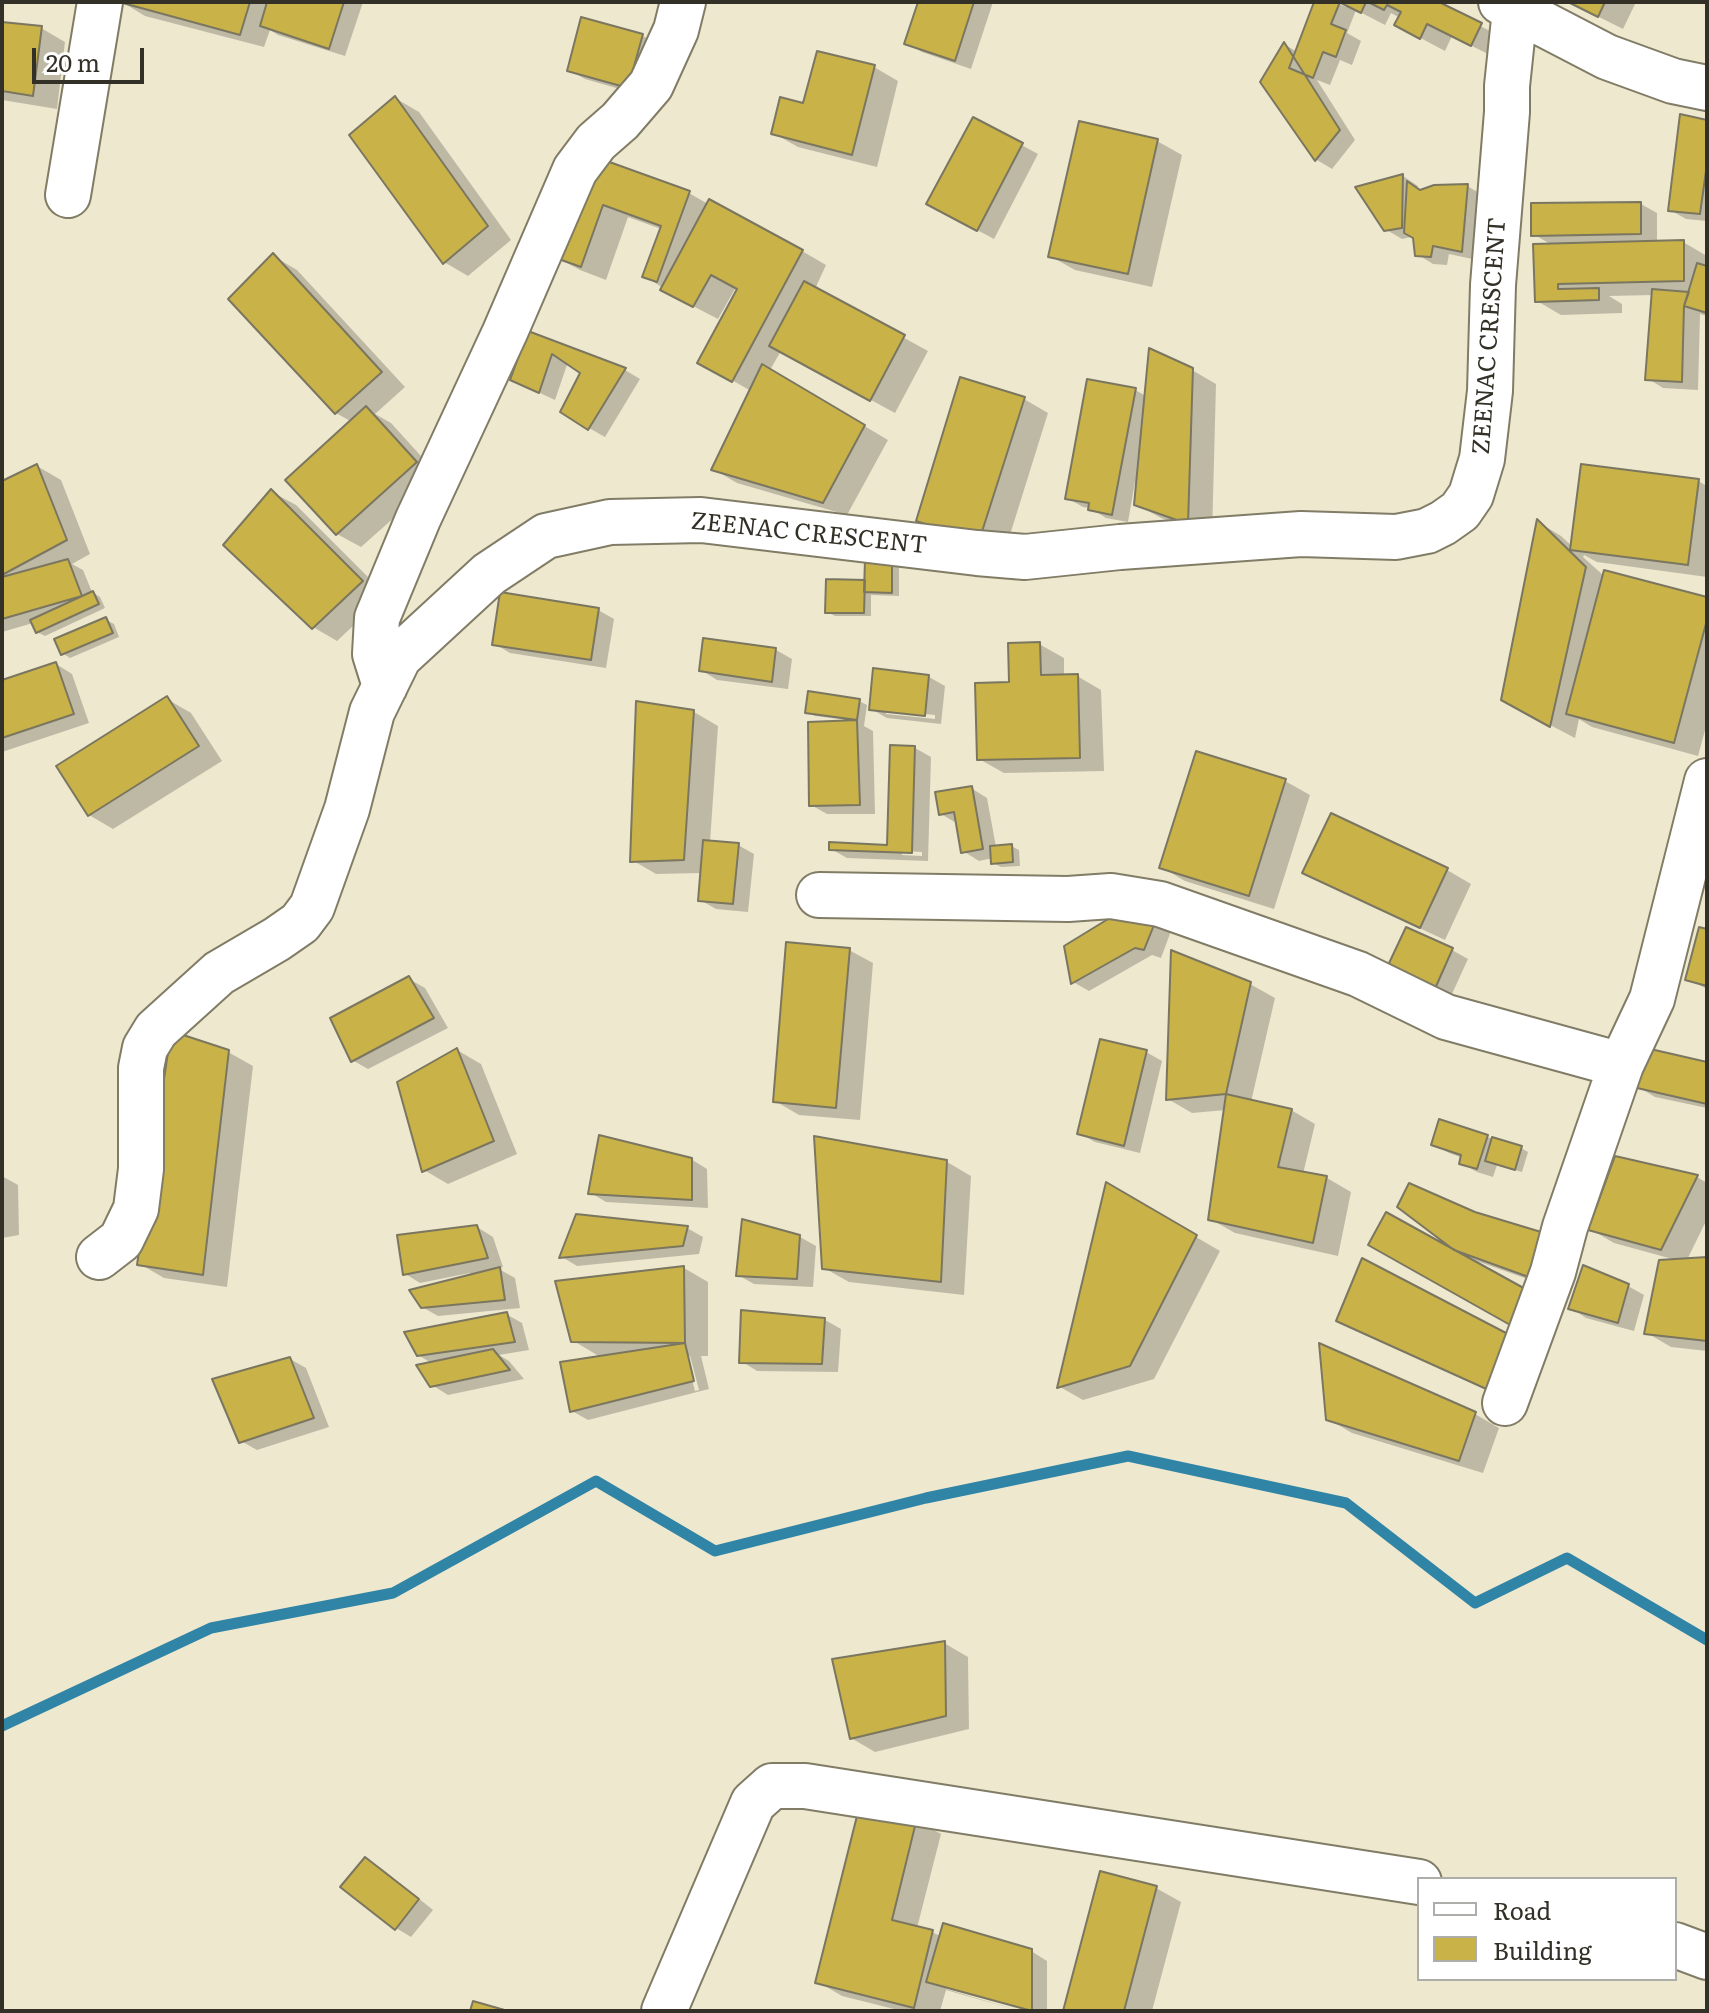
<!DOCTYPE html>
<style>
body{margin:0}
#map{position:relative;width:1709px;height:2013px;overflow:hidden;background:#eee8cf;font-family:Literata,serif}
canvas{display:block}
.frame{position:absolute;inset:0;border:4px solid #333127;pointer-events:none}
.legend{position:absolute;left:1417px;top:1877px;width:260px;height:104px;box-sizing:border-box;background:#fff;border:2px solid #adada9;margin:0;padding:10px 14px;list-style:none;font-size:24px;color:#333127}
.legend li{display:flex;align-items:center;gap:16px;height:40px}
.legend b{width:40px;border:2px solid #adada9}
.scale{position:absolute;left:32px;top:48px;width:112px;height:36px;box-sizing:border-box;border:4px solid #333127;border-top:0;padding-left:10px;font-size:24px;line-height:28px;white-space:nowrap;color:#333127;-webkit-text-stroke:6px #fff;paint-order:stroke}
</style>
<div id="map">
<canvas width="1709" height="2013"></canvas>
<div class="frame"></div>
<ul class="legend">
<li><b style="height:10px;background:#fff"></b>Road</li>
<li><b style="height:22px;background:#c9b247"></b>Building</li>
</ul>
<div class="scale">20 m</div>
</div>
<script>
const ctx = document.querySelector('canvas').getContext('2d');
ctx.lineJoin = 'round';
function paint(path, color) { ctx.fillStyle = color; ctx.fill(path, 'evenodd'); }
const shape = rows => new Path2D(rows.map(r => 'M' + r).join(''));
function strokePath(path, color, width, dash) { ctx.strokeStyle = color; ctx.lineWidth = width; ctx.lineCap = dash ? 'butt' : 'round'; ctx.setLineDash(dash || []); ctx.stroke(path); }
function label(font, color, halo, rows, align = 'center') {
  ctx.font = font + ' Literata,serif'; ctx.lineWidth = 6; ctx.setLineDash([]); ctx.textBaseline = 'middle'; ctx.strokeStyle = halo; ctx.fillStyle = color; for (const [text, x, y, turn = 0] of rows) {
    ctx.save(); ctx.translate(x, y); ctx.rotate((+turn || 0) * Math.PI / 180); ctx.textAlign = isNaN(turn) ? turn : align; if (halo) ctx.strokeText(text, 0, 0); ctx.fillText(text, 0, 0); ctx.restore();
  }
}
paint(shape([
 [122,2,363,2,345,56,278,35,270,30,264,47,145,16],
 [920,2,993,2,971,69,922,52,907,43],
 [1317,2,1334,2,1346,7,1347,4,1343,2,1435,2,1505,39,1496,58,1452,36,1445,51,1396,25,1400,18,1391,13,1385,25,1356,10,1347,33,1361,41,1352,65,1340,60,1330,85,1317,80,1355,140,1332,169,1317,160,1263,82,1284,44,1297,52],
 [1569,2,1636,2,1623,29],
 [583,19,643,36,658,45,644,96,585,79,569,70],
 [2,24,41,28,65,42,57,109,2,100],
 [874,67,898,81,877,167,798,147,773,133,805,106],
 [395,98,419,112,511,240,468,276,444,262],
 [974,119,1038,154,994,239,945,213],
 [1707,122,1707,221,1686,219,1670,210],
 [1157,141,1182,155,1152,287,1075,270,1050,256],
 [591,158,689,193,708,204,710,202,802,251,826,265,815,289,928,351,895,413,781,351,770,370,888,440,847,515,737,483,713,469,751,391,700,362,739,289,736,287,718,319,687,303,644,276,661,229,628,217,606,280,580,270,556,257],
 [1403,176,1418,186,1418,190,1467,186,1483,195,1477,260,1449,254,1447,265,1433,264,1417,254,1415,236,1402,239,1385,229],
 [1641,204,1657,213,1657,243,1683,242,1707,256,1707,316,1700,314,1698,390,1663,388,1647,378,1654,295,1609,296,1622,304,1622,313,1561,315,1537,301,1552,245,1533,234],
 [273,256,297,270,405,387,375,414,391,423,440,477,361,547,337,534,352,422,336,413],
 [529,333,625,370,640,379,605,437,589,428,583,372,568,362,555,400,512,380],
 [1192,370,1216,384,1212,536,1161,518,1136,504,1138,482,1135,482,1128,522,1106,518,1090,508,1083,507,1067,498,1135,390,1146,396],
 [1024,399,1048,413,1004,554,942,534,918,521],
 [37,466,61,480,90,554,72,564,83,570,92,592,100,597,105,608,45,636,37,632,33,623,2,632,2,483],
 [1698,481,1707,486,1707,577,1597,562,1584,555,1583,557,1604,576,1707,599,1707,723,1698,756,1592,727,1579,719,1575,738,1527,713,1538,522,1561,536,1573,547],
 [272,492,296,505,386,595,337,641,313,627],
 [867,561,899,566,899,596,871,595,871,616,835,616,827,612,867,582],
 [598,610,614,619,606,668,510,653,495,644],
 [106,620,114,624,119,637,70,658,62,653],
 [1039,644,1064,658,1064,676,1077,676,1101,690,1104,771,1004,773,979,759,1011,684],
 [776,650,792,659,788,689,717,680,701,670],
 [56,664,72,674,89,723,2,752,2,682],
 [929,677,945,686,941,724,887,718,871,709],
 [886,710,935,715,935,719,886,714],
 [167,699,191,713,222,761,113,829,89,815],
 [859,701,867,705,864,726,873,731,875,814,827,814,811,805,847,720,815,716,807,711],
 [694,712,718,726,710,842,738,845,754,854,748,912,716,909,700,900,702,873,656,874,632,860],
 [915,748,931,757,928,861,847,858,831,849,889,847],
 [902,851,922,852,922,856,902,855],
 [1197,753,1285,781,1310,795,1274,909,1185,881,1161,867],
 [971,788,987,798,996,847,1011,846,1019,850,1020,866,1001,867,993,863,993,858,979,861,963,851,958,824,941,814],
 [1332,816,1447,870,1471,884,1445,940,1329,886,1305,872],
 [1126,911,1171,931,1161,958,1152,955,1089,991,1073,982],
 [1707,931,1707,989,1687,979],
 [849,950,873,963,860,1120,799,1115,775,1101],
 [1452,950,1468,959,1446,1007,1401,986],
 [409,979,425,988,448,1028,368,1069,352,1060],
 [1250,984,1275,998,1251,1102,1291,1110,1315,1124,1303,1174,1327,1178,1351,1192,1338,1256,1235,1233,1210,1219,1226,1110,1192,1113,1168,1099],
 [457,1050,481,1064,517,1154,448,1184,424,1170],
 [228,1052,253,1066,227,1287,164,1278,140,1264],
 [1146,1052,1162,1061,1140,1153,1095,1142,1079,1133],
 [1707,1064,1707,1108,1655,1097,1640,1088],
 [1440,1122,1521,1148,1528,1152,1522,1172,1497,1165,1493,1177,1477,1172,1461,1163,1463,1158,1449,1153,1433,1144],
 [691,1159,707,1169,708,1208,606,1202,591,1193],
 [947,1162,971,1176,964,1295,849,1282,824,1268],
 [2,1176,18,1185,19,1235,2,1238],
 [1697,1177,1707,1183,1707,1219,1687,1260,1707,1259,1707,1351,1671,1347,1647,1333,1676,1260,1614,1243,1590,1229],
 [1107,1185,1220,1251,1154,1379,1083,1400,1060,1387],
 [1400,1206,1475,1214,1550,1287,1471,1259,1470,1261,1456,1253,1457,1251],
 [477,1227,493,1237,503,1267,497,1268,515,1278,520,1308,438,1316,422,1307,471,1276,470,1273,420,1283,404,1273],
 [687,1228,703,1237,699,1254,577,1266,562,1257],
 [800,1237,816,1246,813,1287,754,1284,738,1275],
 [684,1268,708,1282,708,1356,701,1356,709,1389,588,1420,572,1411,602,1358,572,1340],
 [686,1356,690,1356,699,1390,695,1391],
 [1628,1286,1644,1295,1634,1331,1586,1318,1571,1308],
 [506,1314,522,1323,529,1350,499,1355,509,1361,524,1379,448,1395,432,1385,433,1364,418,1355],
 [825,1320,841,1329,838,1372,757,1371,741,1361],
 [1339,1320,1531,1350,1518,1404,1363,1334],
 [290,1359,306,1368,329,1427,257,1450,241,1441],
 [1475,1414,1499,1428,1483,1473,1352,1433,1328,1419],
 [944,1643,968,1657,969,1729,875,1752,851,1738],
 [916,1820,941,1834,917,1928,932,1932,942,1937,1031,1951,1047,1961,1047,2011,1034,2011,946,1985,946,1989,1020,2011,946,1990,940,2011,902,2011,842,1996,818,1982],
 [365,1859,381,1868,433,1910,411,1937,396,1928],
 [1156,1888,1181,1902,1152,2011,1065,2011]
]), '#0003');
strokePath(shape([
 [2,1726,211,1628,393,1593,596,1481,715,1551,926,1498,1128,1456,1346,1503,1475,1603,1567,1558,1707,1640]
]), '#3084a6', 11);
const building = shape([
 [119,2,250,2,240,35,119,2],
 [267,2,344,2,329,49,260,26,267,2],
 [918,2,974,2,955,61,904,44,918,2],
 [1314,2,1340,2,1331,24,1346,30,1336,57,1323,52,1313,78,1289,68,1314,2],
 [1339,2,1366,2,1361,13,1339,2],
 [1368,2,1439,2,1482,23,1471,46,1427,24,1420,39,1394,25,1401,12,1387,5,1384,10,1368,2],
 [1568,2,1605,2,1598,17,1568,2],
 [581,17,643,34,628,88,567,71,581,17],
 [2,22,42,26,33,96,2,91,2,22],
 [1284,42,1340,130,1315,161,1260,82,1284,42],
 [817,51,875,65,852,155,771,134,780,97,803,103,817,51],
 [395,96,488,226,443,264,349,135,395,96],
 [1680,114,1707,120,1707,164,1700,214,1668,211,1680,114],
 [973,117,1023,143,977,231,926,204,973,117],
 [1079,121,1158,139,1128,274,1048,257,1079,121],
 [590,155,690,191,657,282,642,277,661,226,603,205,581,267,553,257,590,155],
 [1403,174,1402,228,1384,231,1355,187,1403,174],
 [1407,181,1420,190,1434,185,1468,184,1462,252,1433,246,1431,257,1415,256,1413,238,1404,233,1407,181],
 [709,199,803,250,732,382,697,363,737,289,711,275,693,307,660,290,709,199],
 [1641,202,1641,234,1531,236,1531,203,1641,202],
 [1684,240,1684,281,1558,284,1558,289,1599,288,1599,300,1535,302,1533,244,1684,240],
 [273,253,382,372,335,414,228,299,273,253],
 [1697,263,1707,266,1707,313,1684,306,1697,263],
 [804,281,905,335,870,401,769,346,804,281],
 [1652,289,1689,292,1684,306,1682,382,1645,380,1652,289],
 [528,331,626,368,588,430,560,412,580,373,552,354,539,393,510,380,528,331],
 [1149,348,1193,368,1188,524,1134,505,1149,348],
 [762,364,865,425,823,503,711,470,762,364],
 [960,377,1025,397,979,541,916,521,960,377],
 [1087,379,1136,388,1112,515,1088,510,1089,503,1065,499,1087,379],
 [366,406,417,462,336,535,285,480,366,406],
 [37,464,67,540,2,575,2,481,37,464],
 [1581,464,1699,479,1688,565,1570,550,1581,464],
 [271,489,363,581,312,629,223,545,271,489],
 [1537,519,1586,567,1550,727,1501,700,1537,519],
 [68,559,82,596,2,619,2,577,68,559],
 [865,559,892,559,892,593,864,592,865,559],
 [1604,570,1707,597,1707,620,1674,743,1566,714,1604,570],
 [826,579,865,580,864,613,825,613,826,579],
 [93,591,99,604,36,633,30,620,93,591],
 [500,592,599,608,591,660,492,645,500,592],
 [106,617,113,633,61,655,54,639,106,617],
 [703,638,776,648,772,682,699,671,703,638],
 [1040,642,1041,675,1078,674,1080,758,977,760,975,683,1009,682,1008,643,1040,642],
 [56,662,74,714,2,738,2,680,56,662],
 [873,668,929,675,925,716,869,710,873,668],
 [808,691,860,699,857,720,805,713,808,691],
 [167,696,199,746,88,816,56,766,167,696],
 [636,701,694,710,684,860,630,862,636,701],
 [857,720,860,805,809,806,808,722,857,720],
 [890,745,915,746,912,853,829,850,829,842,887,845,890,745],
 [1196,751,1286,779,1249,896,1159,868,1196,751],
 [972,786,983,849,961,853,954,812,939,815,935,792,972,786],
 [1331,813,1448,868,1420,928,1302,873,1331,813],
 [703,840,739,843,733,904,698,901,703,840],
 [1012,844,1013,862,991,864,990,846,1012,844],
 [1126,908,1156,920,1144,950,1135,948,1071,984,1064,946,1126,908],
 [1406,927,1453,948,1430,1000,1382,978,1406,927],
 [1699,927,1707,929,1707,986,1685,980,1699,927],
 [786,942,850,948,836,1108,773,1102,786,942],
 [1171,950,1251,982,1226,1094,1166,1100,1171,950],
 [409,976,434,1018,351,1062,330,1018,409,976],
 [171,1031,229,1050,203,1275,137,1265,171,1031],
 [1100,1039,1147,1050,1124,1146,1077,1134,1100,1039],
 [457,1048,494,1141,422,1172,397,1082,457,1048],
 [1646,1048,1707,1062,1707,1104,1637,1088,1646,1048],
 [1226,1094,1292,1109,1278,1167,1327,1176,1313,1243,1208,1220,1226,1094],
 [1439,1119,1488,1135,1477,1169,1459,1164,1461,1155,1431,1145,1439,1119],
 [599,1135,692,1158,692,1200,588,1194,599,1135],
 [814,1136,947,1160,941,1282,822,1269,814,1136],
 [1492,1137,1522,1146,1515,1170,1485,1161,1492,1137],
 [1615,1156,1698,1175,1661,1250,1588,1230,1615,1156],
 [1106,1182,1197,1235,1130,1366,1057,1388,1106,1182],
 [1409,1183,1475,1212,1551,1235,1534,1279,1454,1250,1397,1207,1409,1183],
 [1386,1212,1529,1291,1512,1326,1368,1245,1386,1212],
 [576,1214,688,1226,683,1246,559,1258,576,1214],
 [742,1219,800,1235,797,1279,736,1276,742,1219],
 [477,1225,488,1258,403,1275,397,1235,477,1225],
 [1707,1257,1707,1341,1644,1334,1659,1260,1707,1257],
 [1362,1258,1508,1334,1493,1392,1336,1321,1362,1258],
 [1583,1265,1629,1284,1618,1323,1568,1309,1583,1265],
 [684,1266,685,1343,571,1342,555,1281,684,1266],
 [500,1267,505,1300,421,1308,409,1290,500,1267],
 [741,1310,825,1318,822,1364,739,1363,741,1310],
 [507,1312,515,1342,417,1356,404,1332,507,1312],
 [685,1343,694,1381,570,1412,560,1362,685,1343],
 [1319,1343,1476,1412,1459,1461,1326,1420,1319,1343],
 [493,1349,510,1370,430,1387,416,1365,493,1349],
 [290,1357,314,1418,239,1443,212,1379,290,1357],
 [945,1641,946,1716,850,1739,832,1659,945,1641],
 [860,1804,917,1818,892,1920,933,1930,914,2008,815,1983,860,1804],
 [365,1857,419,1899,395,1930,340,1887,365,1857],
 [1100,1871,1157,1886,1124,2011,1063,2011,1100,1871],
 [943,1923,1032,1949,1032,2011,926,1982,943,1923],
 [473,2001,508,2011,470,2011,473,2001]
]);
paint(building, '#c9b247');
strokePath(building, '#7b7660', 2);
const minor = shape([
 [1501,2,1607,57,1673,81,1707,88],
 [68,195,100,2],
 [385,686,375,654,377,618,418,519,505,332,575,170,596,142,620,121,651,85,676,30,683,2],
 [819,895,1068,899,1111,896,1160,904,1358,974,1446,1017,1621,1065],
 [99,1257,121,1240,136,1209,141,1169,141,1068,145,1048,156,1030,219,973,277,939,300,923,312,907,347,809,372,712,399,657,489,574,546,536,610,522,701,520,977,553,1025,557,1120,547,1301,534,1396,537,1427,531,1443,523,1460,511,1471,495,1482,459,1490,391,1493,285,1507,112,1507,86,1515,10],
 [1505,1403,1553,1272,1565,1227,1621,1065,1652,999,1707,781],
 [1675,1945,1707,1957],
 [664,2011,753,1803,772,1786,805,1786,1419,1882]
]);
strokePath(minor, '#817c66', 48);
strokePath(minor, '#fff', 44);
label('24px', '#333127', '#fff', [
 ["ZEENAC CRESCENT",1490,336,-86],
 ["ZEENAC CRESCENT",809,534,6]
]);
</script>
